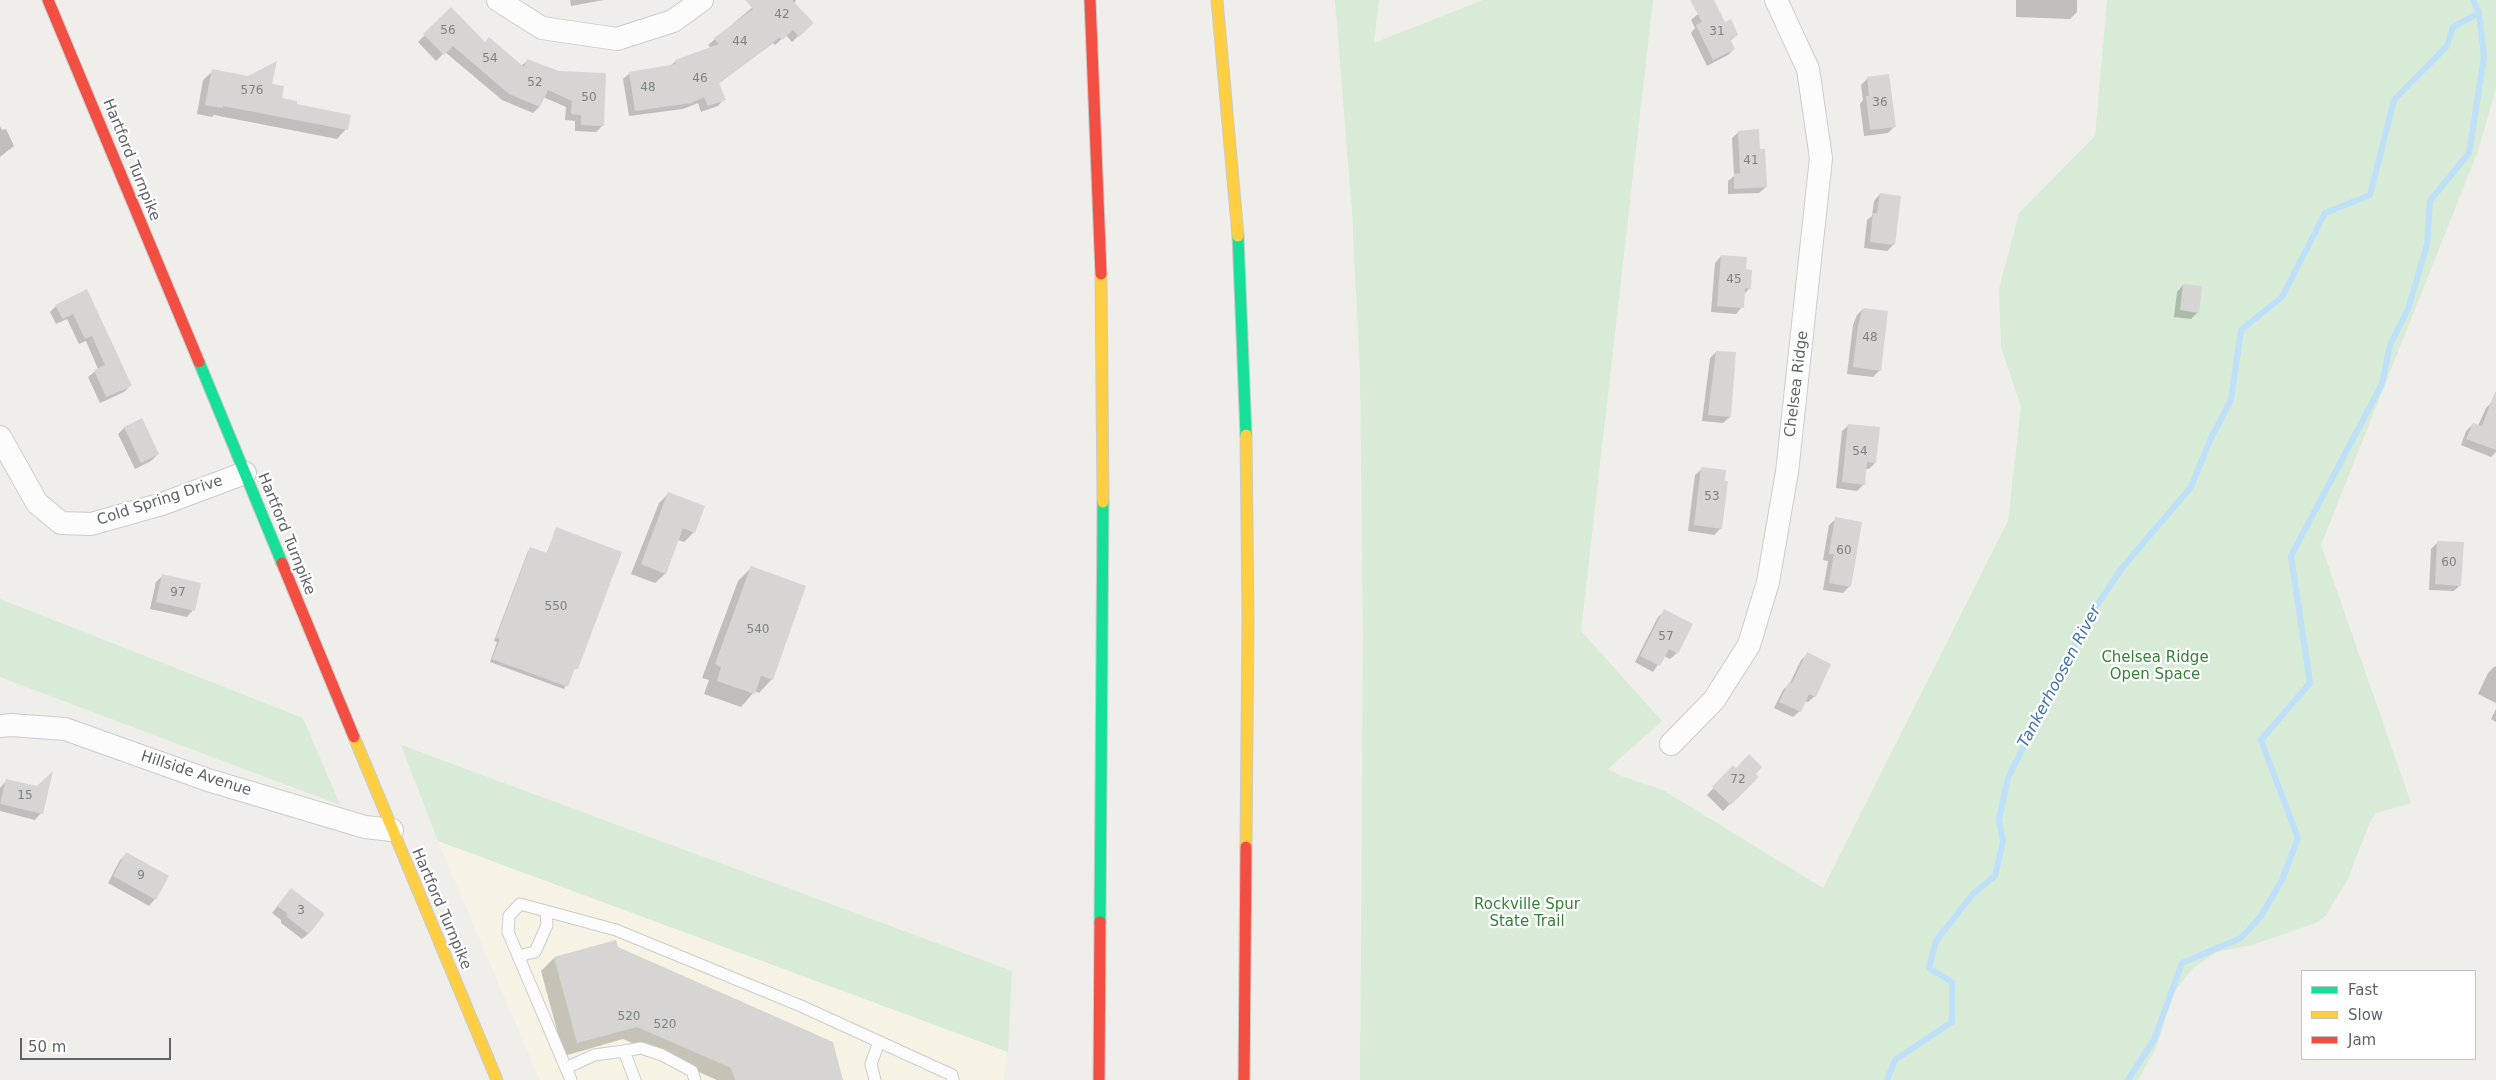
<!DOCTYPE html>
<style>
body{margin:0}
#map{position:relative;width:2496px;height:1080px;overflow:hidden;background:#efeeea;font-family:"DejaVu Sans",sans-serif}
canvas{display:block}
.legend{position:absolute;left:2301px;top:970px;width:175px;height:90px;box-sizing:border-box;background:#fff;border:1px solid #bfc1c3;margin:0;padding:6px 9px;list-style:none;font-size:15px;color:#5f6368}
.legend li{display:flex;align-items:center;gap:10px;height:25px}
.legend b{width:25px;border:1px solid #bfc1c3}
.scale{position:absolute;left:20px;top:1038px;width:151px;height:22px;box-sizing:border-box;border:2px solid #5f6368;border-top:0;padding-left:6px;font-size:15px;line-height:18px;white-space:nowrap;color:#5f6368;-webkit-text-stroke:4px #fff;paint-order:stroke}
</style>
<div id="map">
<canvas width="2496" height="1080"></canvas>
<ul class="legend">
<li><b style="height:6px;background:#16e098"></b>Fast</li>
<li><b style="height:6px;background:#ffcf43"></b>Slow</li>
<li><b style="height:6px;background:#f24e42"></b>Jam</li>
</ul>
<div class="scale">50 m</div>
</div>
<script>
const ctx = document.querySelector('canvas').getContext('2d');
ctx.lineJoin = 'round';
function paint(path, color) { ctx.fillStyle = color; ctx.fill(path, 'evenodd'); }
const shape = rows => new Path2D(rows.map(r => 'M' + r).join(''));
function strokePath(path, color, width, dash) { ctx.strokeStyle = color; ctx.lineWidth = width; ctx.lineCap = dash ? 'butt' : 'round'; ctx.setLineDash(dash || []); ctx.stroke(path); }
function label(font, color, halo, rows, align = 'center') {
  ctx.font = font + ' "DejaVu Sans",sans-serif'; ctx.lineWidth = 4.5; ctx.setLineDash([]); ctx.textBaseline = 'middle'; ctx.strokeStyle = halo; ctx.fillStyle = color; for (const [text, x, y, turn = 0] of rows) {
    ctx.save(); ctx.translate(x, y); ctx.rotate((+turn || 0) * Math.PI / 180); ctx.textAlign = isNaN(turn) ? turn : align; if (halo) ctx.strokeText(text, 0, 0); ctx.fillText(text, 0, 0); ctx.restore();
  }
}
paint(shape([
 [438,841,1007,1052,1004,1080,540,1080]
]), '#f7f3e4');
paint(shape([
 [1335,0,1379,0,1374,43,1483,0,1653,0,1581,631,1662,721,1608,769,1621,776,1663,790,1823,888,2008,521,2021,407,2001,347,1999,289,2019,213,2095,136,2107,0,2496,0,2496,88,2478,151,2321,545,2411,803,2376,813,2369,824,2348,879,2326,915,2318,922,2307,926,2252,945,2217,952,2197,965,2187,975,2173,994,2156,1048,2138,1080,1360,1080,1363,636,1360,373,1352,212],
 [0,599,303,718,340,805,0,677],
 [401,745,1012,971,1008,1052,438,841]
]), '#d8ebd6');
paint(shape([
 [570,0,604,0,571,6],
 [761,0,796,0,794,4,812,23,792,42,786,35,775,45,773,43,718,84,724,99,718,106,701,112,698,103,683,109,629,116,623,79,630,73,670,66,676,61,711,48,708,45,715,39],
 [2016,0,2077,0,2077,12,2070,19,2016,17],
 [451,9,485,43,521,66,528,60,603,125,596,132,575,131,575,121,565,120,566,107,543,97,539,107,533,113,502,100,445,52,436,61,418,42],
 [1698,14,1724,23,1737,35,1730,41,1734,49,1728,55,1707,66,1691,33,1695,28,1691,20],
 [213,71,248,78,271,85,280,99,346,129,337,139,214,115,212,117,197,114,203,80],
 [1868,78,1895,126,1888,133,1864,136,1860,104,1863,100,1861,85],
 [0,126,2,130,6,129,14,146,0,157],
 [1739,132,1759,150,1766,187,1759,193,1728,194,1728,181,1734,176,1732,138],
 [1880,194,1894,244,1887,251,1864,248,1867,220,1872,216,1874,201],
 [1721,256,1744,270,1750,288,1744,294,1742,307,1736,314,1711,312,1715,263],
 [2183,285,2198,312,2191,319,2174,317,2177,292],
 [87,291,130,386,124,392,100,403,88,377,98,369,86,341,79,344,67,319,56,324,50,312,56,306],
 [1863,309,1880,370,1873,377,1847,374,1853,325,1857,315],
 [1716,352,1730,417,1723,423,1702,421,1710,358],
 [2492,402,2496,403,2496,452,2491,457,2461,445,2466,431,2473,424,2478,426,2486,408],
 [141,420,158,454,151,461,135,469,118,434,124,428],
 [1849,425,1875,463,1869,469,1865,469,1864,484,1857,491,1836,488,1842,431],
 [1702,469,1721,528,1714,535,1688,531,1695,475],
 [669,493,694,532,684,542,678,540,665,574,655,583,631,574,659,503],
 [1836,519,1861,523,1849,587,1843,593,1823,590,1828,561,1823,560,1829,525],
 [557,529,577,668,573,670,564,689,490,662,497,642,494,641,528,551,531,548,546,554],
 [2438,542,2460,585,2454,591,2429,590,2431,549],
 [751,568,772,679,759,693,755,691,741,707,704,694,709,680,702,678,738,581],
 [162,576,193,610,187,617,150,609,156,582],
 [1665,611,1677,653,1670,659,1664,656,1653,672,1635,662,1658,617],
 [1808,654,1815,696,1808,702,1804,701,1800,711,1793,717,1774,708,1783,690,1790,683,1801,660],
 [2495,666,2496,667,2496,703,2478,694,2488,673],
 [2496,709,2496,722,2491,719],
 [1733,767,1757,777,1723,811,1707,795],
 [7,780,41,813,35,820,0,811,0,788],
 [127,853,155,899,149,906,108,883,120,860],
 [291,889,309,933,302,939,281,923,281,920,272,913],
 [617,948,842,1080,717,1080,623,1039,564,1056,541,971,554,958]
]), '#0003');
strokePath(shape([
 [1887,1080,1895,1060,1952,1022,1952,982,1929,968,1936,941,1973,894,1995,876,2003,842,1999,819,2008,778,2085,623,2122,568,2191,487,2210,440,2231,400,2241,330,2282,297,2325,213,2370,195,2394,100,2447,46,2453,27,2479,13],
 [2128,1080,2154,1040,2182,963,2241,938,2261,916,2282,880,2298,838,2261,740,2310,683,2291,556,2382,384,2390,345,2408,309,2427,245,2430,201,2469,153,2484,57,2479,13,2473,0]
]), '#bfe0f9', 6);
paint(shape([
 [745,0,792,0,814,23,799,37,793,30,782,40,780,37,719,83,726,100,708,106,704,97,691,103,635,111,629,72,676,64,675,60,719,44,714,38,753,9],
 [1690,0,1714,0,1725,22,1731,19,1738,35,1730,39,1735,49,1713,60,1696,25,1702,22],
 [451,7,485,42,489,37,524,67,527,59,559,71,606,73,604,126,581,125,581,115,571,114,572,101,548,90,540,107,509,94,453,46,444,55,423,34],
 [277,61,272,84,284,86,282,98,297,101,297,104,351,115,348,130,223,106,223,108,205,105,212,69,248,76],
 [1889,74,1896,127,1870,130,1866,96,1869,96,1867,77],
 [1759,129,1760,149,1765,149,1767,187,1734,189,1734,174,1740,173,1738,131],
 [1880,193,1901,196,1895,245,1870,242,1873,213,1877,213],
 [1721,255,1747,257,1746,269,1752,270,1751,289,1745,288,1744,308,1717,306],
 [2183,284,2202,286,2199,313,2180,310],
 [87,289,132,386,106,397,94,370,105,365,92,336,85,339,73,314,63,319,55,305],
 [1863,308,1888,311,1881,371,1853,367,1858,326],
 [1716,351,1736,352,1731,417,1708,415],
 [2495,392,2496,392,2496,450,2466,439,2473,423,2482,426],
 [142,418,159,454,141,463,124,427],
 [1848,424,1880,427,1876,463,1867,462,1865,485,1842,482],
 [1701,467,1726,470,1725,481,1728,481,1722,529,1694,525],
 [668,492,705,506,695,533,683,528,666,574,641,564],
 [1835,517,1862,522,1851,587,1829,583,1834,554,1829,554],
 [556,527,622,552,578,669,575,668,568,687,492,659,500,639,496,638,530,547,547,553],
 [2437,541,2464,542,2461,586,2435,584],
 [751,566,806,586,773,680,761,676,755,694,717,681,721,667,715,664],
 [162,574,201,583,195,611,156,602],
 [1664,609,1693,624,1678,654,1669,649,1660,666,1640,656],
 [1807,652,1831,664,1816,697,1809,694,1801,712,1779,702,1789,682,1792,683],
 [1749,754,1762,767,1756,774,1759,777,1731,805,1712,787,1733,765,1736,768],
 [53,771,43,814,0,804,6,779,37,786],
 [126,852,169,876,156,900,113,876],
 [291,888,325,914,309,934,287,917,287,913,277,906],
 [616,940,618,947,833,1042,843,1080,735,1080,731,1068,637,1027,577,1043,554,957]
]), '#d6d5d3');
const lane = shape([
 [518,956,535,952,547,925,546,911],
 [566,1068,594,1055,624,1051],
 [571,1080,508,932,509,916,520,904,616,930,801,1006,952,1075,953,1080],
 [635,1080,624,1051,641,1048,662,1055,692,1071,695,1080],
 [875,1080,871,1064,879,1042]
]);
const street = shape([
 [498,0,542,28,617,39,673,21,702,0],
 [0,437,37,503,61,523,91,524,162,504,245,473],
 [0,726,11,725,65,729,208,780,365,827,392,830],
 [1671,744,1714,700,1749,645,1768,582,1787,472,1821,158,1808,69,1776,0]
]);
const fast = shape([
 [1238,236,1246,435],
 [199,362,282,563],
 [1100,922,1103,502]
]);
const slow = shape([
 [1217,0,1238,236],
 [1101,274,1103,502],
 [354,737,497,1080],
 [1246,847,1248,618,1246,435]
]);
const jam = shape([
 [48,0,199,362],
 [1090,0,1101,274],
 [282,563,354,737],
 [1099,1080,1100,922],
 [1244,1080,1246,847]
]);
strokePath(lane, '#cbcccc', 13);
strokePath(street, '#cbcccc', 24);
strokePath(fast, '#cacacb', 13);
strokePath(slow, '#cacacb', 13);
strokePath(jam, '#cacacb', 13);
strokePath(lane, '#fdfcfc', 11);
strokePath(street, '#fdfcfc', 22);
strokePath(fast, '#16e098', 11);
strokePath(slow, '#ffcf43', 11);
strokePath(jam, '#f24e42', 11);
label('12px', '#7e8184', null, [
 ["42",782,15],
 ["56",448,31],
 ["31",1717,32],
 ["44",740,42],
 ["54",490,59],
 ["46",700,79],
 ["52",535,83],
 ["48",648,88],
 ["576",252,91],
 ["50",589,98],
 ["36",1880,103],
 ["41",1751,161],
 ["45",1734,280],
 ["48",1870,338],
 ["54",1860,452],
 ["53",1712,497],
 ["60",1844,551],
 ["60",2449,563],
 ["97",178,593],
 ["550",556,607],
 ["540",758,630],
 ["57",1666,637],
 ["72",1738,780],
 ["15",25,796],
 ["9",141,876],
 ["3",301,911],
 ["520",629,1017],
 ["520",665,1025]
]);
label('15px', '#5f6368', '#fff', [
 ["Hartford Turnpike",131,160,68],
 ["Chelsea Ridge",1797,384,-83],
 ["Cold Spring Drive",160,501,-18],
 ["Hartford Turnpike",286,534,68],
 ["Hillside Avenue",196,774,18],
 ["Hartford Turnpike",441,909,67]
]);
label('15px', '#348238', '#fff', [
 ["Chelsea Ridge",2155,658],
 ["Open Space",2155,675],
 ["Rockville Spur",1527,905],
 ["State Trail",1527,922]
]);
label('italic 16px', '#4174aa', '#fff', [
 ["Tankerhoosen River",2060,677,-62]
]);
</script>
